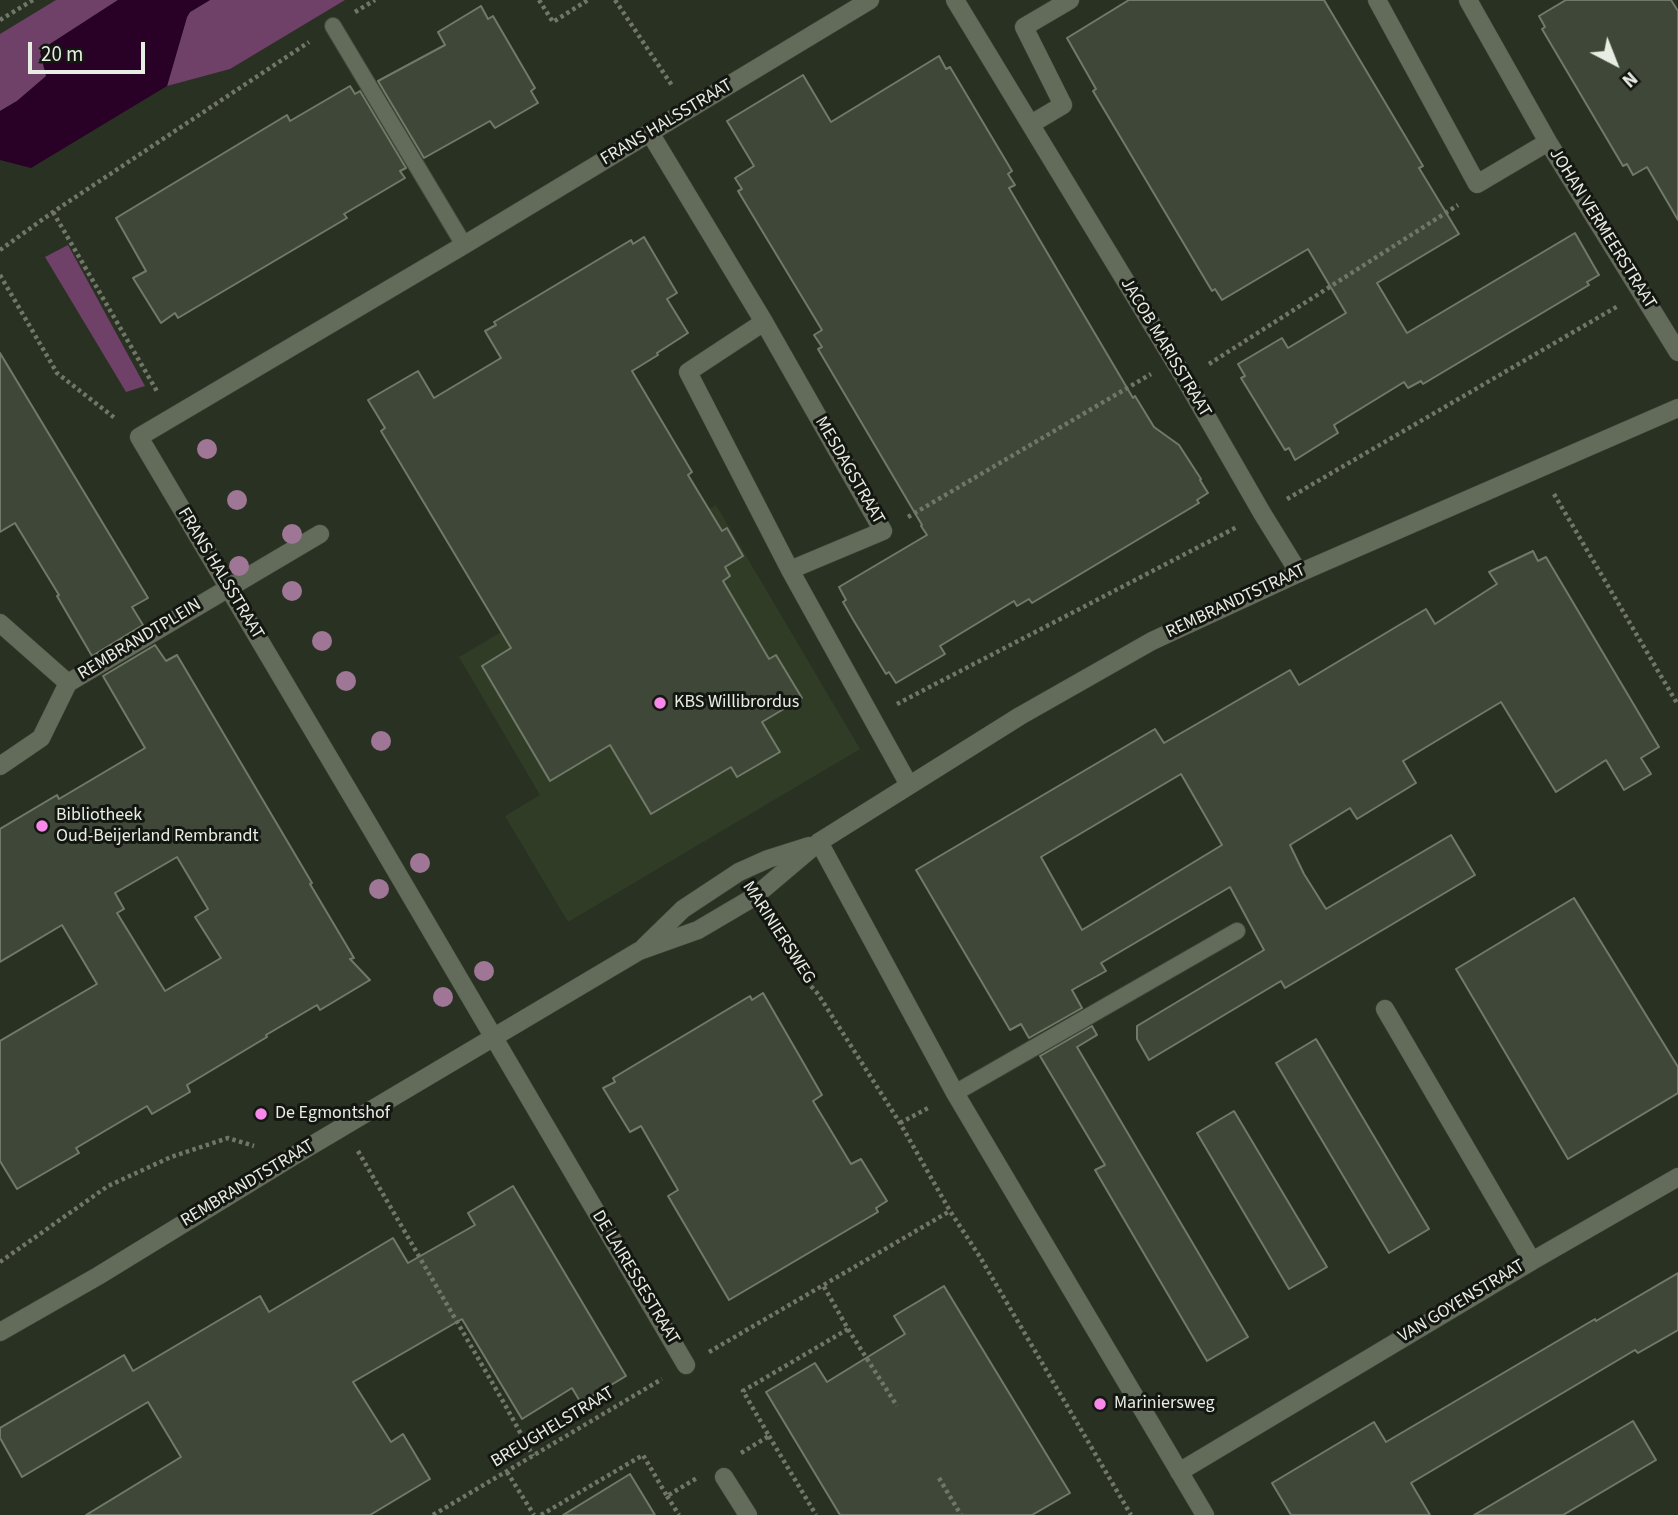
<!DOCTYPE html>
<style>
body{margin:0}
#map{position:relative;width:1678px;height:1515px;overflow:hidden;background:#293122;font-family:"Source Sans 3",sans-serif}
canvas{display:block}
.north{position:absolute;left:1580px;top:28px;width:70px;height:70px;-webkit-text-stroke:5px #141711;paint-order:stroke;rotate:138deg;font-size:19px;font-weight:700;line-height:28px;text-align:center;color:#e8ede3}
.north::after{content:'';display:block;margin:auto;width:24px;height:32px;background:#e8ede3;clip-path:polygon(50% 0,100% 100%,50% 72%,0 100%)}
.scale{position:absolute;left:28px;top:42px;width:117px;height:32px;box-sizing:border-box;border:4px solid #e8ede3;border-top:0;padding-left:9px;font-size:21px;line-height:24px;white-space:nowrap;color:#e8ede3;-webkit-text-stroke:5px #141711;paint-order:stroke}
</style>
<div id="map">
<canvas width="1678" height="1515"></canvas>
<div class="north">N</div>
<div class="scale">20 m</div>
</div>
<script>
const ctx = document.querySelector('canvas').getContext('2d');
ctx.lineJoin = 'round';
function paint(path, color) { ctx.fillStyle = color; ctx.fill(path, 'evenodd'); }
const shape = rows => new Path2D(rows.map(r => 'M' + r).join(''));
function strokePath(path, color, width, dash) { ctx.strokeStyle = color; ctx.lineWidth = width; ctx.lineCap = dash ? 'butt' : 'round'; ctx.setLineDash(dash || []); ctx.stroke(path); }
function label(font, color, halo, rows, align = 'center') {
  ctx.font = font + ' "Source Sans 3",sans-serif'; ctx.lineWidth = 6; ctx.setLineDash([]); ctx.textBaseline = 'middle'; ctx.strokeStyle = halo; ctx.fillStyle = color; for (const [text, x, y, turn = 0] of rows) {
    ctx.save(); ctx.translate(x, y); ctx.rotate((+turn || 0) * Math.PI / 180); ctx.textAlign = isNaN(turn) ? turn : align; if (halo) ctx.strokeText(text, 0, 0); ctx.fillText(text, 0, 0); ctx.restore();
  }
}
paint(shape([
 [716,505,860,749,568,922,505,816,540,795,459,657]
]), '#313c27');
paint(shape([
 [56,0,118,0,50,44,41,52,47,76,17,101,0,111,0,34],
 [210,0,345,0,230,69,167,86,187,17,190,12],
 [68,245,145,386,126,392,45,257]
]), '#6f4168');
paint(shape([
 [118,0,210,0,190,12,187,17,167,86,31,168,0,160,0,111,17,101,46,76,40,52,50,44]
]), '#290026');
const building = shape([
 [1129,0,1324,0,1423,166,1419,168,1459,234,1377,283,1407,333,1575,233,1599,275,1587,282,1589,285,1423,384,1421,381,1408,388,1404,382,1334,425,1338,433,1295,460,1289,448,1285,450,1241,378,1245,376,1238,364,1282,338,1288,348,1346,313,1308,249,1222,300,1215,289,1212,291,1093,91,1096,89,1067,38,1129,0],
 [1566,0,1671,0,1678,11,1678,220,1647,167,1633,175,1627,164,1623,166,1542,29,1545,27,1539,16,1566,0],
 [481,6,488,19,493,16,535,88,531,91,538,103,495,128,490,121,424,158,378,81,445,45,438,32,481,6],
 [939,56,946,69,950,67,1012,171,1008,174,1015,185,1009,188,1133,398,1135,396,1154,427,1179,445,1201,479,1200,480,1208,493,1197,500,1199,503,1032,603,1029,599,1017,606,1014,601,940,646,945,654,896,683,889,672,886,674,854,621,843,602,846,600,839,587,927,535,921,526,922,525,818,349,822,347,814,335,822,330,738,191,742,189,735,178,754,166,727,121,803,75,831,122,939,56],
 [350,86,355,94,360,91,406,168,400,171,405,178,344,214,347,218,178,318,175,313,161,323,133,278,146,271,116,218,287,115,290,121,350,86],
 [644,237,677,293,667,299,688,333,657,353,658,355,632,371,692,472,688,475,722,531,727,528,743,556,725,567,730,576,723,581,769,659,776,655,802,698,762,722,780,752,737,777,731,767,651,814,610,745,550,781,482,666,511,648,381,431,385,428,368,400,418,371,434,398,501,358,485,331,496,325,494,322,631,240,633,244,644,237],
 [0,353,148,598,132,607,143,625,92,656,57,596,59,595,15,523,0,532,0,353],
 [1533,551,1538,561,1546,557,1659,747,1641,758,1651,774,1624,790,1606,760,1556,792,1501,702,1403,761,1416,783,1357,819,1350,808,1290,845,1304,874,1326,909,1451,835,1475,875,1285,988,1281,981,1149,1060,1137,1039,1137,1026,1264,950,1230,887,1101,963,1106,971,1072,990,1082,1008,1029,1038,1021,1024,1010,1030,916,870,1155,729,1164,743,1290,670,1299,685,1426,609,1435,624,1497,584,1489,572,1533,551],
 [1181,774,1222,845,1082,930,1041,857,1181,774],
 [155,645,166,661,177,655,312,883,310,884,354,958,350,959,370,980,320,1010,317,1005,266,1035,267,1037,187,1085,190,1092,152,1114,147,1106,76,1148,79,1153,17,1189,0,1161,0,1041,97,984,62,925,0,962,0,829,57,795,59,799,145,748,103,676,155,645],
 [177,857,208,909,195,917,221,958,165,991,117,913,124,909,115,893,177,857],
 [1574,898,1678,1067,1678,1093,1568,1159,1456,969,1574,898],
 [763,993,822,1095,813,1101,851,1164,861,1159,887,1201,876,1208,878,1212,729,1300,668,1196,678,1190,641,1126,630,1132,603,1088,615,1082,613,1078,648,1057,750,996,752,1000,763,993],
 [1092,1026,1097,1035,1077,1047,1248,1337,1207,1361,1095,1170,1105,1165,1040,1056,1092,1026],
 [1316,1039,1429,1229,1389,1253,1276,1063,1316,1039],
 [1234,1111,1327,1267,1289,1289,1197,1133,1234,1111],
 [513,1186,626,1376,581,1403,572,1388,522,1419,462,1319,353,1382,391,1442,403,1434,430,1479,370,1515,86,1515,181,1457,148,1402,22,1477,0,1438,0,1428,124,1355,133,1371,260,1296,269,1312,393,1238,408,1263,475,1225,468,1213,513,1186],
 [1678,1273,1678,1330,1638,1353,1635,1350,1411,1483,1430,1515,1291,1515,1272,1483,1374,1422,1386,1442,1595,1319,1596,1321,1678,1273],
 [944,1286,1070,1493,1032,1515,840,1515,766,1392,815,1363,827,1382,905,1334,894,1316,944,1286],
 [1633,1421,1656,1460,1563,1515,1474,1515,1633,1421],
 [630,1474,655,1515,563,1515,630,1474]
]);
paint(building, '#3f4838');
strokePath(building, '#717a69', 2);
const lane = shape([
 [333,26,464,245],
 [955,1093,1237,931]
]);
const street = shape([
 [955,0,1185,379,1262,513,1299,573],
 [1377,0,1477,184,1548,142,1468,0],
 [1031,124,1063,105,1024,27,1070,0],
 [650,133,764,322,883,531,790,570,688,372,764,322],
 [1548,142,1678,352],
 [790,570,909,785],
 [0,623,68,683],
 [0,766,41,738,68,683,320,534],
 [819,842,955,1093,1205,1515],
 [1532,1261,1678,1177],
 [686,1365,369,825,139,437,464,245,870,0],
 [1179,1472,1532,1261,1385,1009],
 [724,1477,748,1515]
]);
const secondary = shape([
 [644,947,683,909,739,872,768,859,809,846],
 [0,1332,98,1276,292,1157,639,951,698,930,754,897,819,842,1020,716,1152,641,1299,573,1678,408]
]);
strokePath(lane, '#454c3f', 18);
strokePath(street, '#454c3f', 19);
strokePath(secondary, '#454c3f', 19);
strokePath(shape([
 [539,0,553,22,588,0],
 [615,0,673,87],
 [355,12,375,0],
 [0,20,33,0],
 [53,212,158,393],
 [0,250,53,212,309,42],
 [0,275,57,373,116,419],
 [1209,364,1458,205],
 [1554,494,1678,705],
 [1287,499,1618,306],
 [908,517,1151,374],
 [897,704,1237,527],
 [769,922,800,974,818,994,900,1123,950,1211,980,1257,1131,1515],
 [900,1123,930,1107],
 [358,1151,504,1403,533,1456],
 [0,1262,108,1186,171,1157,228,1138,254,1146],
 [848,1329,897,1406],
 [709,1352,950,1211],
 [769,1436,816,1515],
 [741,1453,769,1436,743,1391,848,1329,823,1285],
 [507,1472,534,1515],
 [939,1478,961,1515],
 [667,1496,679,1515],
 [433,1515,662,1379],
 [541,1515,643,1455,667,1496,697,1478]
]), '#707769', 4.5, [3.5, 3.5]);
strokePath(lane, '#636c5b', 16);
strokePath(street, '#636c5b', 18);
strokePath(secondary, '#636c5b', 18);
ctx.fillStyle = '#9f7695';
for (const [x, y] of [
 [207,449],
 [237,500],
 [292,534],
 [239,566],
 [292,591],
 [322,641],
 [346,681],
 [381,741],
 [420,863],
 [379,889],
 [484,971],
 [443,997]
]) { ctx.beginPath(); ctx.arc(x, y, 10, 0, 2 * Math.PI); ctx.fill(); }
for (const [x, y, r, color] of [
 [660,703,7,"#f888ea"],
 [42,826,7,"#f888ea"],
 [261,1114,7,"#f888ea"],
 [1100,1404,7,"#f888ea"]
]) { const dot = new Path2D(); dot.arc(x, y, r, 0, 2 * Math.PI); ctx.fillStyle = color; ctx.fill(dot); strokePath(dot, '#141711', 2.5); }
label('18px', '#e8ede3', '#141711', [
 ["FRANS HALSSTRAAT",667,123,-31],
 ["JOHAN VERMEERSTRAAT",1602,229,58],
 ["JACOB MARISSTRAAT",1165,348,59],
 ["MESDAGSTRAAT",849,471,60],
 ["FRANS HALSSTRAAT",220,574,59],
 ["REMBRANDTSTRAAT",1236,602,-25],
 ["REMBRANDTPLEIN",140,640,-31],
 ["MARINIERSWEG",778,933,57],
 ["REMBRANDTSTRAAT",248,1184,-31],
 ["DE LAIRESSESTRAAT",635,1278,59],
 ["VAN GOYENSTRAAT",1462,1302,-31],
 ["BREUGHELSTRAAT",553,1428,-31]
]);
label('18px', '#e8ede3', '#141711', [
 ["KBS Willibrordus",674,703],
 ["Bibliotheek",56,816],
 ["Oud-Beijerland Rembrandt",56,837],
 ["De Egmontshof",275,1114],
 ["Mariniersweg",1114,1404]
], 'left');
</script>
